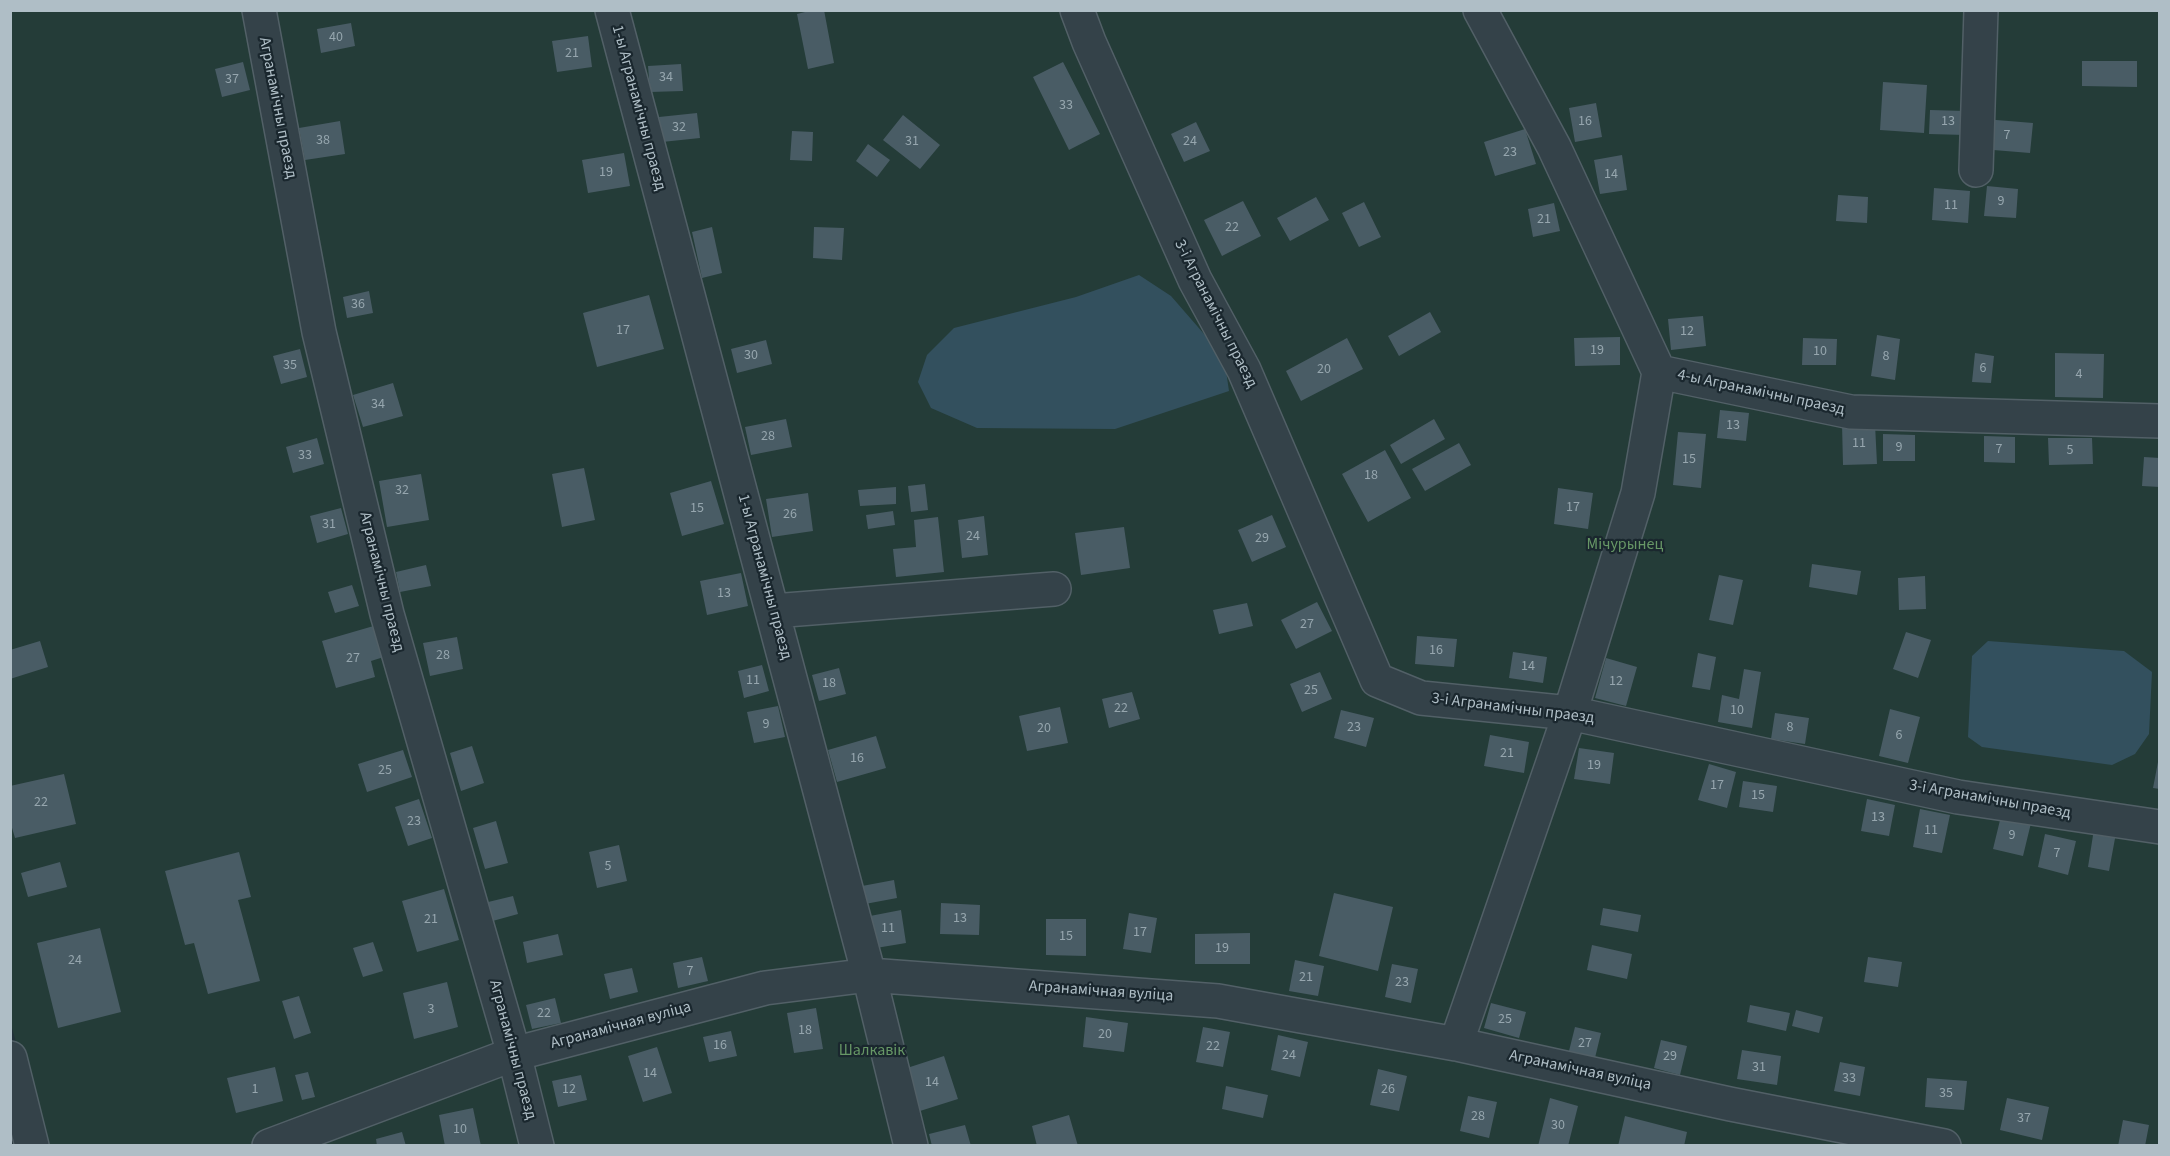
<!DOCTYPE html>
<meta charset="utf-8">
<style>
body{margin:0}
#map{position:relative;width:2170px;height:1156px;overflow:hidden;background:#213139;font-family:"Source Sans 3",sans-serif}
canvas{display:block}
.frame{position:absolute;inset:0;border:12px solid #afbec6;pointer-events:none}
</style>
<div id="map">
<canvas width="2170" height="1156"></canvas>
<div class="frame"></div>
</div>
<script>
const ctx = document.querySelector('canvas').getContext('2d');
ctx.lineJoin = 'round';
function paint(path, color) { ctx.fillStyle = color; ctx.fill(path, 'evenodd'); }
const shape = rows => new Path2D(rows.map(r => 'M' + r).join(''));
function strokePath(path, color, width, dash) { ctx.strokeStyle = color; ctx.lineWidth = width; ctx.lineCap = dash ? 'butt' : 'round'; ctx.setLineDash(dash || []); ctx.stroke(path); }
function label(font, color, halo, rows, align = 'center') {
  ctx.font = font + ' "Source Sans 3",sans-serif'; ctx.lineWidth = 4.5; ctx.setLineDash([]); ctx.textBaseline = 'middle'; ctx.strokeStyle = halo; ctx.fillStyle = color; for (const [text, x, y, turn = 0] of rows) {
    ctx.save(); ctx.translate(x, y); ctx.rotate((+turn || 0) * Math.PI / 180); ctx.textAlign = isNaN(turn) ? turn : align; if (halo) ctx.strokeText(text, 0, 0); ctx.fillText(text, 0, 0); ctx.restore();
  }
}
paint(shape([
 [10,11,2159,11,2159,1145,45,1145,10,1021]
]), '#243c38');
paint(shape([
 [1139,275,1171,296,1224,357,1229,391,1115,429,977,428,931,408,918,382,927,355,954,328,1076,297],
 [1988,641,2124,651,2152,672,2149,734,2135,754,2112,765,1982,747,1968,737,1972,656]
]), '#33505e');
paint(shape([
 [813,10,824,10,834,63,808,69,797,14],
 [351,23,355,46,321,53,317,29],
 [588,36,592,67,557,72,552,41],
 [2082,61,2137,61,2137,87,2082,86],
 [243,62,250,90,222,97,215,69],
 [1063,62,1100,134,1069,150,1033,77],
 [681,64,683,91,650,92,648,66],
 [1883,82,1927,85,1924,133,1880,130],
 [1596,103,1602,137,1575,142,1569,108],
 [1930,110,1966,111,1965,135,1929,134],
 [697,113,700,138,662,142,659,117],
 [903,115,940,145,920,169,883,140],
 [1984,119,2033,123,2030,153,1981,149],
 [340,121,345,154,305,160,299,128],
 [1196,122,1210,151,1184,162,1171,134],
 [1525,129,1536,164,1495,176,1484,142],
 [792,131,813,132,812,161,790,160],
 [868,144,890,160,877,177,856,161],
 [624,153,630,186,588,193,582,160],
 [1622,155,1627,190,1600,194,1594,160],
 [1987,186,2018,189,2016,218,1984,216],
 [1934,188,1970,191,1968,223,1932,220],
 [1838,195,1868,197,1867,223,1836,221],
 [1316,197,1329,220,1290,241,1277,218],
 [1243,201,1261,236,1222,256,1204,220],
 [1364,202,1381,237,1359,247,1342,213],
 [1554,203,1560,231,1533,237,1528,209],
 [712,227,722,273,702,278,692,232],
 [814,227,844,228,842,260,813,258],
 [369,291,373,313,347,318,343,297],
 [649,295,664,349,597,367,583,313],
 [1430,312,1441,332,1399,356,1388,336],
 [1703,316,1706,346,1671,350,1668,319],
 [1877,335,1900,339,1895,380,1871,376],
 [1620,337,1620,365,1575,366,1574,338],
 [1347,338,1363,369,1301,401,1286,371],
 [1803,338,1837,339,1836,365,1802,365],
 [766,340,772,364,737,373,731,349],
 [300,349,307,377,281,384,273,356],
 [1975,353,1994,356,1991,383,1972,382],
 [2055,353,2104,354,2103,398,2055,397],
 [393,383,403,416,363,427,353,395],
 [1720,410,1749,413,1746,441,1717,438],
 [786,419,792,447,751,455,745,427],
 [1434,419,1445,439,1401,464,1390,445],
 [1842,424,1875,424,1877,464,1843,465],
 [1678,432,1706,434,1701,488,1673,485],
 [1883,434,1915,435,1915,461,1883,461],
 [1984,436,2015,437,2015,463,1984,462],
 [317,438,324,464,293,473,286,447],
 [2048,438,2092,438,2093,464,2049,465],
 [1459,443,1471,465,1425,491,1412,469],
 [1385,450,1411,498,1368,522,1342,474],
 [2144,457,2160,458,2160,487,2142,486],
 [584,468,595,520,562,527,552,474],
 [421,474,429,520,387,527,379,481],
 [711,481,724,524,682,536,670,493],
 [925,484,928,510,911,512,908,486],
 [896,487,896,504,860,506,858,490],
 [1558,488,1593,493,1588,529,1554,524],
 [808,493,813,531,772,537,766,499],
 [341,508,348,534,317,543,310,516],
 [893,511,895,525,868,529,866,515],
 [1272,515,1286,547,1252,562,1238,530],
 [984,516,988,555,962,558,958,520],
 [938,517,944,572,896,577,893,549,916,547,914,520],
 [1124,527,1130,568,1081,575,1075,533],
 [1812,564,1861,571,1857,595,1809,587],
 [426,565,431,586,400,592,396,572],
 [741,573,748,606,707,615,700,581],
 [1719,575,1743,580,1733,625,1709,620],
 [1925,576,1926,609,1899,610,1898,578],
 [352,585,359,606,335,613,328,592],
 [1317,602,1332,631,1296,649,1281,620],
 [1247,603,1253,626,1219,634,1213,610],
 [377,625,387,656,371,661,375,677,336,688,322,641],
 [1906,632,1931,640,1918,678,1893,669],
 [1417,636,1457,639,1454,667,1415,664],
 [457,637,463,669,430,676,423,643],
 [40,641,48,667,10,679,10,650],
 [1513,652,1547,657,1543,683,1509,678],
 [1698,653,1716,657,1710,690,1692,687],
 [1606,658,1637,667,1626,706,1595,698],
 [762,665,769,691,744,698,738,671],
 [839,668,846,694,819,701,812,675],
 [1744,669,1761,672,1752,728,1718,722,1722,695,1739,699],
 [1320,672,1332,699,1302,712,1290,684],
 [1132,692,1140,719,1109,728,1102,699],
 [778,706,785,737,754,743,747,712],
 [1060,707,1068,743,1027,751,1019,716],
 [1890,709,1920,717,1908,763,1879,756],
 [1341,710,1374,718,1366,747,1334,738],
 [1775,713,1809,718,1805,744,1771,739],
 [1490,735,1529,742,1524,773,1484,766],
 [876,736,886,768,837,782,828,750],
 [472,746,484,783,461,791,450,753],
 [1579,748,1614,753,1610,784,1574,779],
 [403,750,412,777,367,792,358,764],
 [2158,762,2160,762,2160,789,2153,788],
 [1709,764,1736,772,1727,808,1698,800],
 [64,774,76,824,15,838,10,821,10,786],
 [1743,781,1777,786,1773,812,1739,807],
 [419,799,432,838,408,846,395,807],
 [1867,799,1895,805,1889,836,1861,831],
 [1920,809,1950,815,1942,853,1913,847],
 [2001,816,2031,823,2023,856,1993,849],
 [496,821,508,863,485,869,473,828],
 [2094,829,2116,833,2109,871,2088,867],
 [2045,834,2076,841,2068,875,2038,867],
 [619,845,627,881,597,888,589,852],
 [239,852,251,897,238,900,260,981,208,994,194,943,185,945,165,871],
 [60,862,67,887,28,897,21,873],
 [894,880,897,898,865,904,862,886],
 [444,889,459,940,417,952,402,901],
 [1334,893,1393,907,1378,971,1319,956],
 [513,896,518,914,489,922,484,903],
 [941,903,980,905,979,935,940,934],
 [1603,908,1641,915,1638,932,1600,925],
 [901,910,906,943,876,948,870,916],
 [1129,913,1157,918,1151,953,1123,949],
 [1046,919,1086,919,1086,956,1046,955],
 [100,928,121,1012,58,1028,37,943],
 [1250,933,1250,964,1195,964,1195,934],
 [558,934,563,955,527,963,523,942],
 [373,942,383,971,363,977,353,948],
 [1592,945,1632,954,1627,979,1587,970],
 [702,957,708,981,678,988,673,963],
 [1868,957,1902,962,1898,987,1864,982],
 [1295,960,1324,966,1318,996,1289,991],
 [1392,964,1418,969,1411,1003,1385,997],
 [632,968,638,992,610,999,604,974],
 [447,982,458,1027,414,1039,403,993],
 [299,996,311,1033,294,1039,282,1001],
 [555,998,561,1023,532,1029,526,1005],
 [1491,1003,1526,1012,1519,1038,1484,1028],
 [1750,1005,1790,1013,1786,1031,1747,1022],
 [816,1008,823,1049,794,1053,787,1013],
 [1796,1010,1823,1017,1819,1033,1792,1026],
 [1086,1017,1128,1023,1124,1052,1083,1047],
 [1203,1027,1230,1032,1223,1067,1196,1062],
 [1575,1027,1601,1033,1594,1062,1568,1055],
 [731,1031,737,1056,709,1062,703,1037],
 [1278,1035,1308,1042,1300,1077,1271,1070],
 [1661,1040,1687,1046,1680,1075,1654,1068],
 [657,1047,672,1093,643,1102,628,1056],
 [1742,1050,1781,1056,1777,1085,1737,1079],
 [944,1056,958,1099,920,1111,907,1068],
 [1840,1062,1865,1067,1860,1096,1834,1091],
 [275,1067,283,1101,236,1113,227,1078],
 [1378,1069,1407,1076,1399,1111,1370,1105],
 [308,1072,315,1097,302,1100,295,1075],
 [581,1075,587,1100,558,1107,552,1081],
 [1927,1078,1967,1081,1964,1110,1925,1107],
 [1226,1086,1268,1095,1263,1118,1222,1109],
 [1468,1096,1497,1102,1489,1138,1460,1131],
 [1550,1098,1578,1106,1568,1146,1538,1146],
 [2007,1098,2049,1107,2042,1140,2000,1130],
 [473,1108,481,1146,445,1146,439,1115],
 [1069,1115,1078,1146,1037,1146,1032,1126],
 [1625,1116,1687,1132,1684,1146,1618,1146],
 [2123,1120,2149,1125,2145,1146,2118,1146],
 [965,1125,971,1146,932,1146,929,1134],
 [402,1132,406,1146,377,1146,376,1139]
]), '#495c65');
const minor = shape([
 [259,10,319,332,387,614,514,1054,537,1146],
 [612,10,869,975,911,1146],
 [1077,10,1089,42,1195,280,1244,370,1377,680,1421,698,1570,713,1958,797,2160,827],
 [1480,10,1554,147,1659,372,1851,412,2160,421],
 [1976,170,1981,10],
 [773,611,1054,589],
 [1456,1044,1570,713,1638,493,1659,372],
 [10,1058,32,1146],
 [269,1146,514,1054,765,988,869,975,1218,1001,1456,1044,1730,1104,1944,1146]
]);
strokePath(minor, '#526067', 36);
strokePath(minor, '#344249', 33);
label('14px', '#96a6ae', null, [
 ["40",336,38],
 ["21",572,54],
 ["34",666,78],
 ["37",232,80],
 ["33",1066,106],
 ["16",1585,122],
 ["13",1948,122],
 ["32",679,128],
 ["7",2007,136],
 ["38",323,141],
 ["31",912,142],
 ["24",1190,142],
 ["23",1510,153],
 ["19",606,173],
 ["14",1611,175],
 ["9",2001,202],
 ["11",1951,206],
 ["21",1544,220],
 ["22",1232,228],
 ["36",358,305],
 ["17",623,331],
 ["12",1687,332],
 ["19",1597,351],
 ["10",1820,352],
 ["30",751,356],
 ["8",1886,357],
 ["35",290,366],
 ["6",1983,369],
 ["20",1324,370],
 ["4",2079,375],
 ["34",378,405],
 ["13",1733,426],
 ["28",768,437],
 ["11",1859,444],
 ["9",1899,448],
 ["7",1999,450],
 ["5",2070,451],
 ["33",305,456],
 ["15",1689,460],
 ["18",1371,476],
 ["32",402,491],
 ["17",1573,508],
 ["15",697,509],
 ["26",790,515],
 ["31",329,525],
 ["24",973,537],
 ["29",1262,539],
 ["13",724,594],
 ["27",1307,625],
 ["16",1436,651],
 ["28",443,656],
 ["27",353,659],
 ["14",1528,667],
 ["11",753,681],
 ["12",1616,682],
 ["18",829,684],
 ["25",1311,691],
 ["22",1121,709],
 ["10",1737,711],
 ["9",766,725],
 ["23",1354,728],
 ["8",1790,728],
 ["20",1044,729],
 ["6",1899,736],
 ["21",1507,754],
 ["16",857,759],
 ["19",1594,766],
 ["25",385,771],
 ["17",1717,786],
 ["15",1758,796],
 ["22",41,803],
 ["13",1878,818],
 ["23",414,822],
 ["11",1931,831],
 ["9",2012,836],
 ["7",2057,854],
 ["5",608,867],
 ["13",960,919],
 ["21",431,920],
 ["11",888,929],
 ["17",1140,933],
 ["15",1066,937],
 ["19",1222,949],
 ["24",75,961],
 ["7",690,972],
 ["21",1306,978],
 ["23",1402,983],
 ["3",431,1010],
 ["22",544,1014],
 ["25",1505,1020],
 ["18",805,1031],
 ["20",1105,1035],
 ["27",1585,1044],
 ["16",720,1046],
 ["22",1213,1047],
 ["24",1289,1056],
 ["29",1670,1057],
 ["31",1759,1068],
 ["14",650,1074],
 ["33",1849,1079],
 ["14",932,1083],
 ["1",255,1090],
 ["12",569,1090],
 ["26",1388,1090],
 ["35",1946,1094],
 ["28",1478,1117],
 ["37",2024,1119],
 ["30",1558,1126],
 ["10",460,1130]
]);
label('16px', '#afbec6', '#1a272e', [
 ["Агранамічны праезд",277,108,79],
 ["1-ы Агранамічны праезд",638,108,75],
 ["3-і Агранамічны праезд",1215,314,63],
 ["4-ы Агранамічны праезд",1761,393,12],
 ["1-ы Агранамічны праезд",764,577,75],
 ["Агранамічны праезд",381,582,76],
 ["3-і Агранамічны праезд",1513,709,7],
 ["3-і Агранамічны праезд",1990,800,10],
 ["Агранамічная вуліца",1101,992,4],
 ["Агранамічная вуліца",621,1026,-15],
 ["Агранамічны праезд",512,1050,75],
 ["Агранамічная вуліца",1580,1071,12]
]);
label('16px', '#679766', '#1a272e', [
 ["Мічурынец",1625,545],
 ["Шалкавік",872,1051]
]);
</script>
